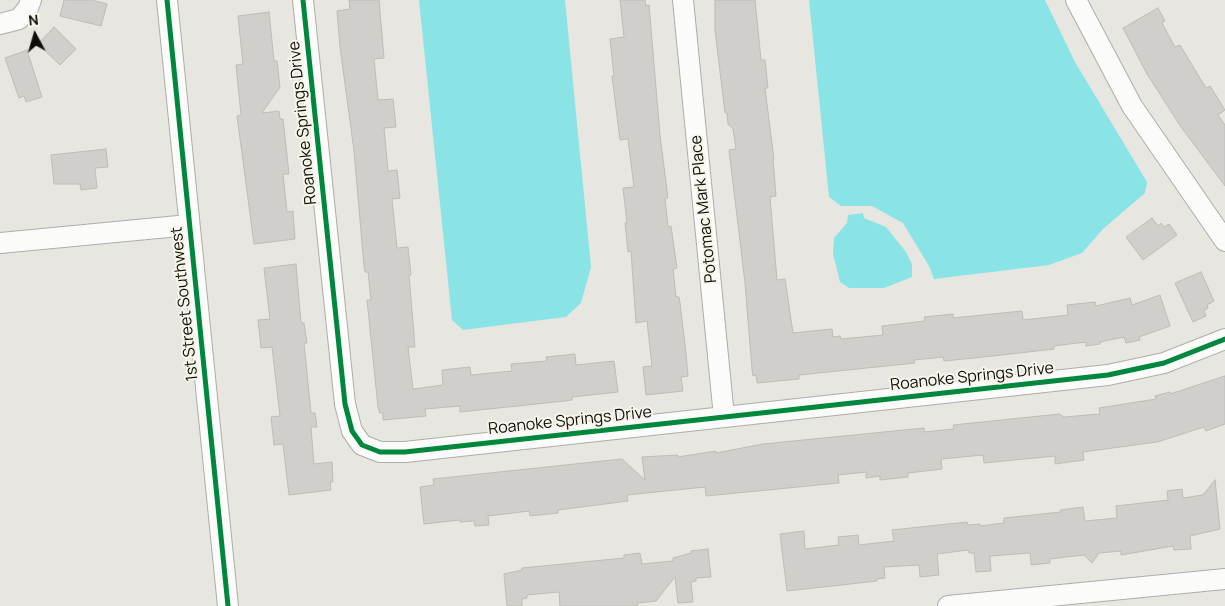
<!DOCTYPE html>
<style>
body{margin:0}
#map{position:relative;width:1225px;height:606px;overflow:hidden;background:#e7e6e0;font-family:Manrope,sans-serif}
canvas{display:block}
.north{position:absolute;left:10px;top:10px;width:50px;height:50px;-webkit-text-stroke:4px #f8f6ea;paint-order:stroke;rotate:354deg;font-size:14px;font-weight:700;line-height:20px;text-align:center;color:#0e0d09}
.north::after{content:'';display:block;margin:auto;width:18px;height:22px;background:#0e0d09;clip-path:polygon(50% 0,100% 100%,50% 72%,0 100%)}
</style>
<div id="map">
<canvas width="1225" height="606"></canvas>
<div class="north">N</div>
</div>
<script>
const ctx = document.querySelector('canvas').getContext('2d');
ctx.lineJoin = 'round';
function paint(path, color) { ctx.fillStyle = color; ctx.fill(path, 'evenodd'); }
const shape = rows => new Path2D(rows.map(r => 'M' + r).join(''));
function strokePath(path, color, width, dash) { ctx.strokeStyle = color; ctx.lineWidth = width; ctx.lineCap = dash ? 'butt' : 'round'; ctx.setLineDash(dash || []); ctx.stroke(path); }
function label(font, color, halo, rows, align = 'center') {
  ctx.font = font + ' Manrope,sans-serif'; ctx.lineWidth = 4; ctx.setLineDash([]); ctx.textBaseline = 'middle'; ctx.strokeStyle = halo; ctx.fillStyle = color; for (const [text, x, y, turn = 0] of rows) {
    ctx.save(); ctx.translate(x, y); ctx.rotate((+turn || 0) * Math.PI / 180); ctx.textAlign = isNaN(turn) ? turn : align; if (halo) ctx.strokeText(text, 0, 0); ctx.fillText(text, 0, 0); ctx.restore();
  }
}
paint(shape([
 [419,0,565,0,591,267,581,303,566,317,463,330,452,320],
 [809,0,1045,0,1075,62,1147,182,1145,193,1103,229,1082,253,1049,265,934,279,929,266,903,223,872,206,841,206,829,197],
 [863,213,864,218,886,227,906,252,912,264,912,277,884,288,849,288,840,282,833,254,834,238,847,223,848,215]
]), '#8ae4e6');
const building = shape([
 [64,0,91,0,107,4,101,26,60,16,64,0],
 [349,0,379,0,384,58,374,59,378,100,393,99,396,127,384,128,388,171,397,170,400,198,392,199,397,248,408,247,411,275,409,275,415,347,408,347,413,389,443,385,442,370,470,367,471,375,512,371,511,364,547,361,546,357,575,354,576,365,614,361,618,392,572,397,572,400,565,401,460,412,460,406,425,409,426,416,383,420,383,413,380,413,378,407,367,300,371,300,368,272,365,272,364,266,354,151,340,47,337,11,350,9,349,0],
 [620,0,645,0,646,6,649,5,660,135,668,198,665,198,668,227,671,226,677,268,673,269,676,297,679,297,680,303,686,353,688,376,681,377,683,391,646,395,643,367,652,366,647,321,636,323,631,251,628,252,625,223,627,223,623,188,634,187,628,139,620,140,612,76,614,76,610,39,624,37,620,0],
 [715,0,755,0,761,60,765,60,768,88,765,88,774,159,773,159,776,196,770,197,777,280,785,279,793,333,832,329,833,337,840,336,841,339,883,335,882,326,925,321,924,317,953,314,953,318,1022,311,1023,320,1068,315,1067,305,1095,302,1096,306,1130,298,1132,305,1160,295,1170,326,1139,337,1140,340,1126,343,1124,337,1100,342,1100,344,1086,346,1086,342,1054,346,1054,349,993,356,944,361,943,357,914,360,915,363,799,375,799,379,757,383,756,375,753,376,752,369,745,283,729,150,736,149,733,129,728,124,727,113,725,113,715,30,715,0],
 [1158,8,1165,21,1162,23,1175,47,1180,45,1206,88,1210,86,1225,110,1218,115,1225,125,1225,186,1181,127,1147,74,1123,28,1158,8],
 [269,12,274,61,277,61,280,87,262,113,279,111,280,119,283,119,289,174,283,174,287,212,293,211,295,239,254,244,237,116,241,115,236,65,243,64,238,16,269,12],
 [54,27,76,49,60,65,38,44,54,27],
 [27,50,42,97,26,102,24,96,19,98,5,58,27,50],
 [106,149,108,167,95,168,97,188,81,190,80,184,54,184,51,155,106,149],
 [1152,218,1158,226,1161,223,1164,227,1169,224,1177,235,1143,260,1126,237,1152,218],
 [296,264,301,323,304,323,307,343,304,343,311,413,315,413,317,427,311,427,314,464,332,462,333,482,330,482,331,490,289,495,283,444,274,445,271,417,280,416,272,347,261,348,258,320,270,319,264,268,296,264],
 [1201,272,1214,301,1207,305,1208,308,1204,311,1206,316,1193,322,1175,283,1201,272],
 [1225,376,1225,424,1206,431,1204,427,1157,442,1083,452,1084,460,1055,464,1055,456,984,463,983,455,941,459,942,469,908,473,908,477,880,480,880,476,866,478,866,472,838,475,839,483,706,496,705,487,627,495,628,501,558,510,558,513,530,516,529,511,488,516,489,525,475,526,474,521,460,522,460,520,424,524,420,487,434,485,433,479,622,459,645,480,642,457,678,455,678,457,716,451,716,453,763,444,924,428,924,432,954,429,953,425,1059,414,1064,417,1100,414,1099,408,1156,399,1155,396,1170,392,1170,394,1225,376],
 [1215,480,1220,529,1190,536,1191,549,1174,550,1173,546,1121,555,1121,551,1099,553,1092,563,1084,555,1050,559,1050,563,1031,565,1030,553,990,556,991,571,976,572,974,553,969,553,968,550,937,554,939,575,920,577,919,565,884,567,885,578,877,579,877,581,787,591,780,534,804,531,805,549,839,545,838,537,858,535,859,545,894,541,892,530,967,522,968,525,980,524,980,526,1004,523,1004,518,1061,512,1060,510,1083,507,1085,521,1117,518,1116,506,1168,500,1167,491,1182,489,1183,498,1203,495,1215,480],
 [708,549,711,577,696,578,696,581,691,582,693,602,678,603,675,577,656,601,637,603,638,606,560,606,559,592,527,595,527,598,522,599,522,606,507,606,504,574,522,570,522,568,624,558,624,555,640,553,642,564,673,561,673,558,691,553,691,551,708,549]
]);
paint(building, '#d1cfcc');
strokePath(building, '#bebbb8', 1);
const minor = shape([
 [167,0,228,606],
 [303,0,345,404,352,431,362,445,380,452,405,452,1108,375,1164,363,1225,339],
 [683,0,724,417],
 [1076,0,1132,106,1225,241],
 [0,24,19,19,28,8,31,0],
 [0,243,189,225],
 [948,606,1225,579]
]);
strokePath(minor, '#adada8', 22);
strokePath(minor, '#fbfbfa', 20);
strokePath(shape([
 [167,0,228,606],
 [303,0,345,404,352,431,362,445,380,452,405,452,1108,375,1164,363,1225,339]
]), '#00873e', 5);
label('16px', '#0e0d09', '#f8f6ea', [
 ["Roanoke Springs Drive",303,123,-96],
 ["Potomac Mark Place",704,209,-96],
 ["1st Street Southwest",185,304,-96],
 ["Roanoke Springs Drive",972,377,-6],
 ["Roanoke Springs Drive",570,421,-6]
]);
</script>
